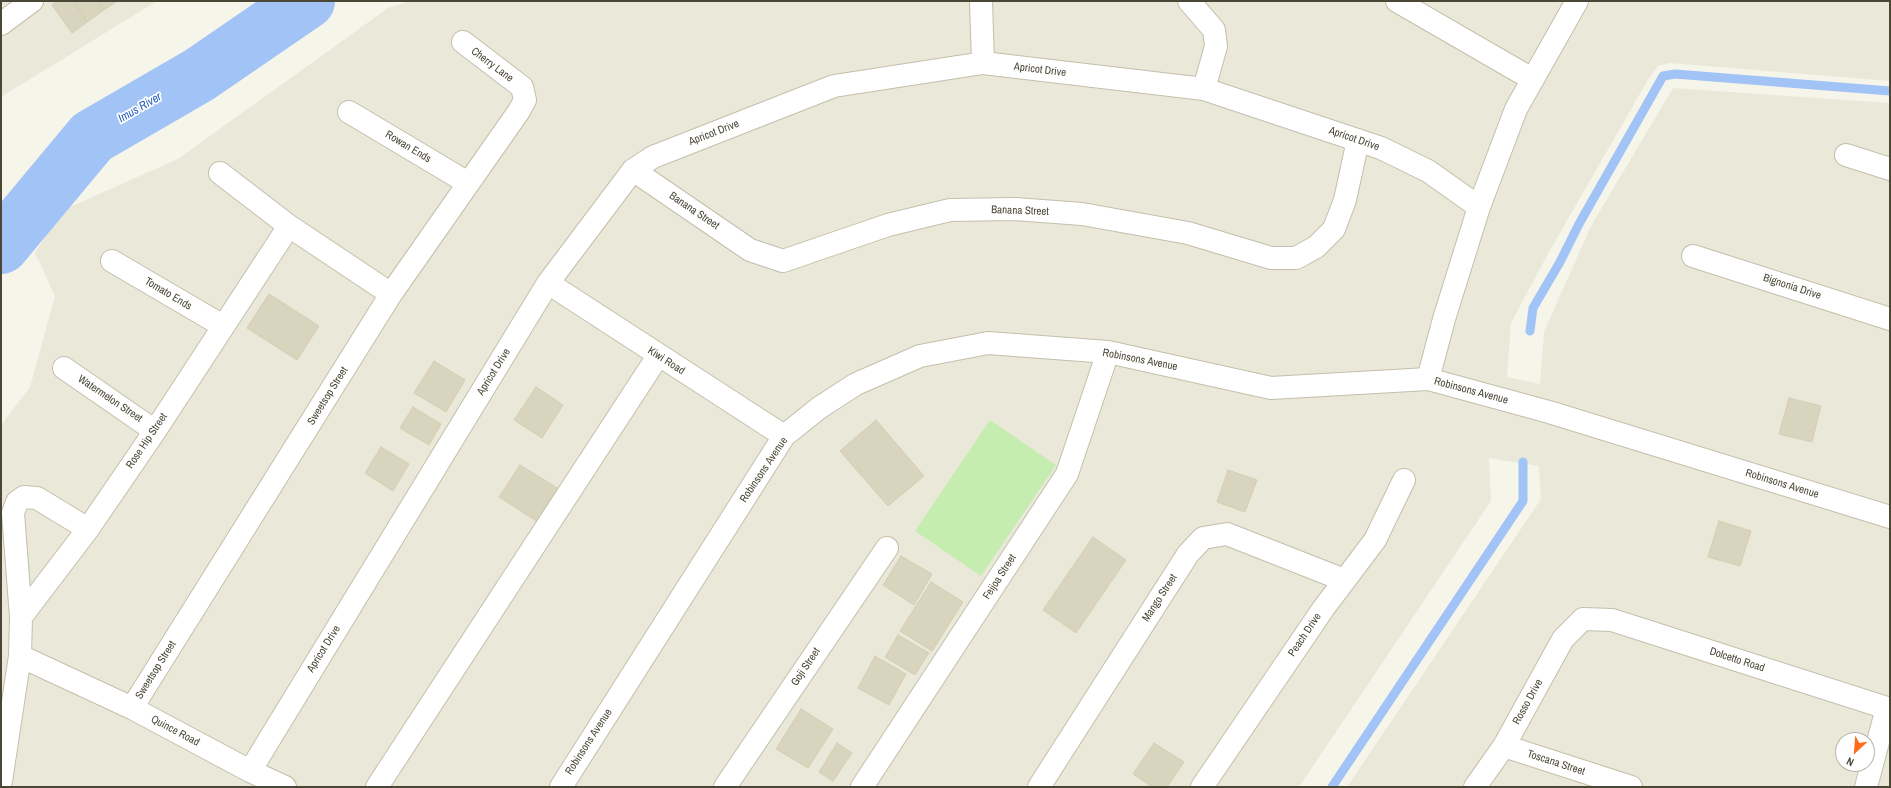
<!DOCTYPE html>
<style>
body{margin:0}
#map{position:relative;width:1891px;height:788px;overflow:hidden;background:#f6f5ea;font-family:"Archivo Narrow",sans-serif}
canvas{display:block}
.frame{position:absolute;inset:0;border:2px solid #4b4737;pointer-events:none}
.north{position:absolute;left:1835px;top:732px;width:40px;height:40px;box-sizing:border-box;background:#fff;border:1px solid #b7b5af;border-radius:50%;rotate:206deg;font-size:11px;font-weight:700;line-height:16px;text-align:center;color:#4b4737}
.north::after{content:'';display:block;margin:auto;width:14px;height:18px;background:#ff6b18;clip-path:polygon(50% 0,100% 100%,50% 72%,0 100%)}
</style>
<div id="map">
<canvas width="1891" height="788"></canvas>
<div class="frame"></div>
<div class="north">N</div>
</div>
<script>
const ctx = document.querySelector('canvas').getContext('2d');
ctx.lineJoin = 'round';
function paint(path, color) { ctx.fillStyle = color; ctx.fill(path, 'evenodd'); }
const shape = rows => new Path2D(rows.map(r => 'M' + r).join(''));
function strokePath(path, color, width, dash) { ctx.strokeStyle = color; ctx.lineWidth = width; ctx.lineCap = dash ? 'butt' : 'round'; ctx.setLineDash(dash || []); ctx.stroke(path); }
function label(font, color, halo, rows, align = 'center') {
  ctx.font = font + ' "Archivo Narrow",sans-serif'; ctx.lineWidth = 3.5; ctx.setLineDash([]); ctx.textBaseline = 'middle'; ctx.strokeStyle = halo; ctx.fillStyle = color; for (const [text, x, y, turn = 0] of rows) {
    ctx.save(); ctx.translate(x, y); ctx.rotate((+turn || 0) * Math.PI / 180); ctx.textAlign = isNaN(turn) ? turn : align; if (halo) ctx.strokeText(text, 0, 0); ctx.fillText(text, 0, 0); ctx.restore();
  }
}
paint(shape([
 [1,1,157,1,1,97],
 [410,1,1890,1,1890,81,1669,63,1658,66,1649,78,1549,252,1511,323,1507,377,1540,384,1544,332,1591,226,1673,88,1890,103,1890,787,1347,787,1541,499,1539,466,1489,458,1491,501,1299,787,1,787,1,425,30,387,55,296,35,253,61,211,178,159,388,8],
 [1843,740,1867,740,1867,764,1843,764]
]), '#eae8d8');
paint(shape([
 [990,420,1056,465,981,576,915,531]
]), '#c5edb0');
strokePath(shape([
 [1530,331,1533,308,1560,262,1579,224,1663,76,1675,74,1890,91],
 [1332,787,1523,501,1523,462]
]), '#a2c3f6', 9);
strokePath(shape([
 [1,246,92,137,199,75,307,1]
]), '#a2c3f6', 56);
const building = shape([
 [57,1,73,1,87,22,72,33,52,5,57,1],
 [73,1,97,1,104,10,87,22,73,1],
 [97,1,117,1,104,10,97,1],
 [269,294,319,326,297,360,247,328,269,294],
 [434,361,465,380,446,412,414,393,434,361],
 [536,387,563,405,542,438,514,420,536,387],
 [1789,398,1821,406,1812,442,1779,434,1789,398],
 [413,407,441,424,429,445,400,428,413,407],
 [876,420,924,476,888,506,840,451,876,420],
 [381,447,409,464,393,491,365,473,381,447],
 [520,465,559,489,538,522,499,497,520,465],
 [1228,470,1257,480,1245,512,1217,502,1228,470],
 [1719,521,1751,531,1740,566,1708,557,1719,521],
 [1093,537,1126,560,1076,633,1043,610,1093,537],
 [901,556,932,574,914,605,883,585,901,556],
 [931,582,963,602,932,651,900,631,931,582],
 [898,635,929,653,915,675,885,657,898,635],
 [875,656,906,674,889,705,858,688,875,656],
 [801,709,833,729,808,768,776,749,801,709],
 [837,743,852,753,833,781,819,772,837,743],
 [1154,743,1184,762,1167,787,1152,787,1133,774,1154,743]
]);
paint(building, '#d9d4be');
strokePath(building, '#d4ceb1', 1);
const minor = shape([
 [981,1,983,63],
 [1189,1,1214,30,1216,46,1204,89],
 [1397,1,1532,79],
 [1,24,32,1],
 [349,112,468,183],
 [1846,155,1890,169],
 [633,170,750,250,783,261,888,225,950,210,1015,209,1082,214,1188,233,1271,258,1296,258,1316,247,1334,229,1345,200,1358,140],
 [220,173,289,226,391,294],
 [1693,256,1890,319],
 [112,261,223,326],
 [548,283,784,436],
 [64,368,155,431],
 [1428,379,1444,319,1479,207,1516,109,1577,1],
 [21,617,88,529,155,431,289,226],
 [20,656,132,708,250,771,285,787],
 [132,708,391,294,519,111,525,100,522,87,463,42],
 [1504,746,1631,787],
 [250,771,548,283,633,170,653,157,834,86,983,63,1204,89,1381,148,1428,171,1479,207],
 [1,781,20,656,21,617,13,513,17,502,24,497,37,498,88,529],
 [377,787,658,356],
 [561,787,784,436,819,408,856,384,920,356,988,343,1108,352,1271,388,1428,379,1549,412,1890,517],
 [725,787,887,548],
 [862,787,1067,474,1108,352],
 [1039,787,1188,554,1203,538,1227,534,1344,580],
 [1202,787,1323,609,1375,540,1404,480],
 [1475,787,1504,746,1563,639,1583,619,1612,620,1890,709],
 [1866,787,1887,708]
]);
strokePath(minor, '#c3bfab', 24);
strokePath(minor, '#fff', 22);
label('11px', '#4b4737', '#fff', [
 ["Cherry Lane",492,65,37],
 ["Apricot Drive",1040,70,7],
 ["Apricot Drive",714,133,-21],
 ["Apricot Drive",1354,139,19],
 ["Rowan Ends",408,147,31],
 ["Banana Street",694,211,34],
 ["Banana Street",1020,211,2],
 ["Bignonia Drive",1792,287,18],
 ["Tomato Ends",168,294,31],
 ["Robinsons Avenue",1140,360,11],
 ["Kiwi Road",666,361,33],
 ["Apricot Drive",494,372,-58],
 ["Robinsons Avenue",1471,391,15],
 ["Sweetsop Street",328,396,-58],
 ["Watermelon Street",110,399,34],
 ["Rose Hip Street",147,441,-56],
 ["Robinsons Avenue",764,470,-56],
 ["Robinsons Avenue",1782,484,17],
 ["Feijoa Street",1000,577,-57],
 ["Mango Street",1160,598,-57],
 ["Peach Drive",1305,635,-56],
 ["Apricot Drive",324,649,-58],
 ["Dolcetto Road",1737,660,18],
 ["Goji Street",806,667,-56],
 ["Sweetsop Street",156,670,-58],
 ["Rosso Drive",1528,702,-61],
 ["Quince Road",175,731,28],
 ["Robinsons Avenue",589,742,-57],
 ["Toscana Street",1556,763,18]
]);
label('italic 12px', '#265fc1', '#fff', [
 ["Imus River",140,108,-30]
]);
</script>
